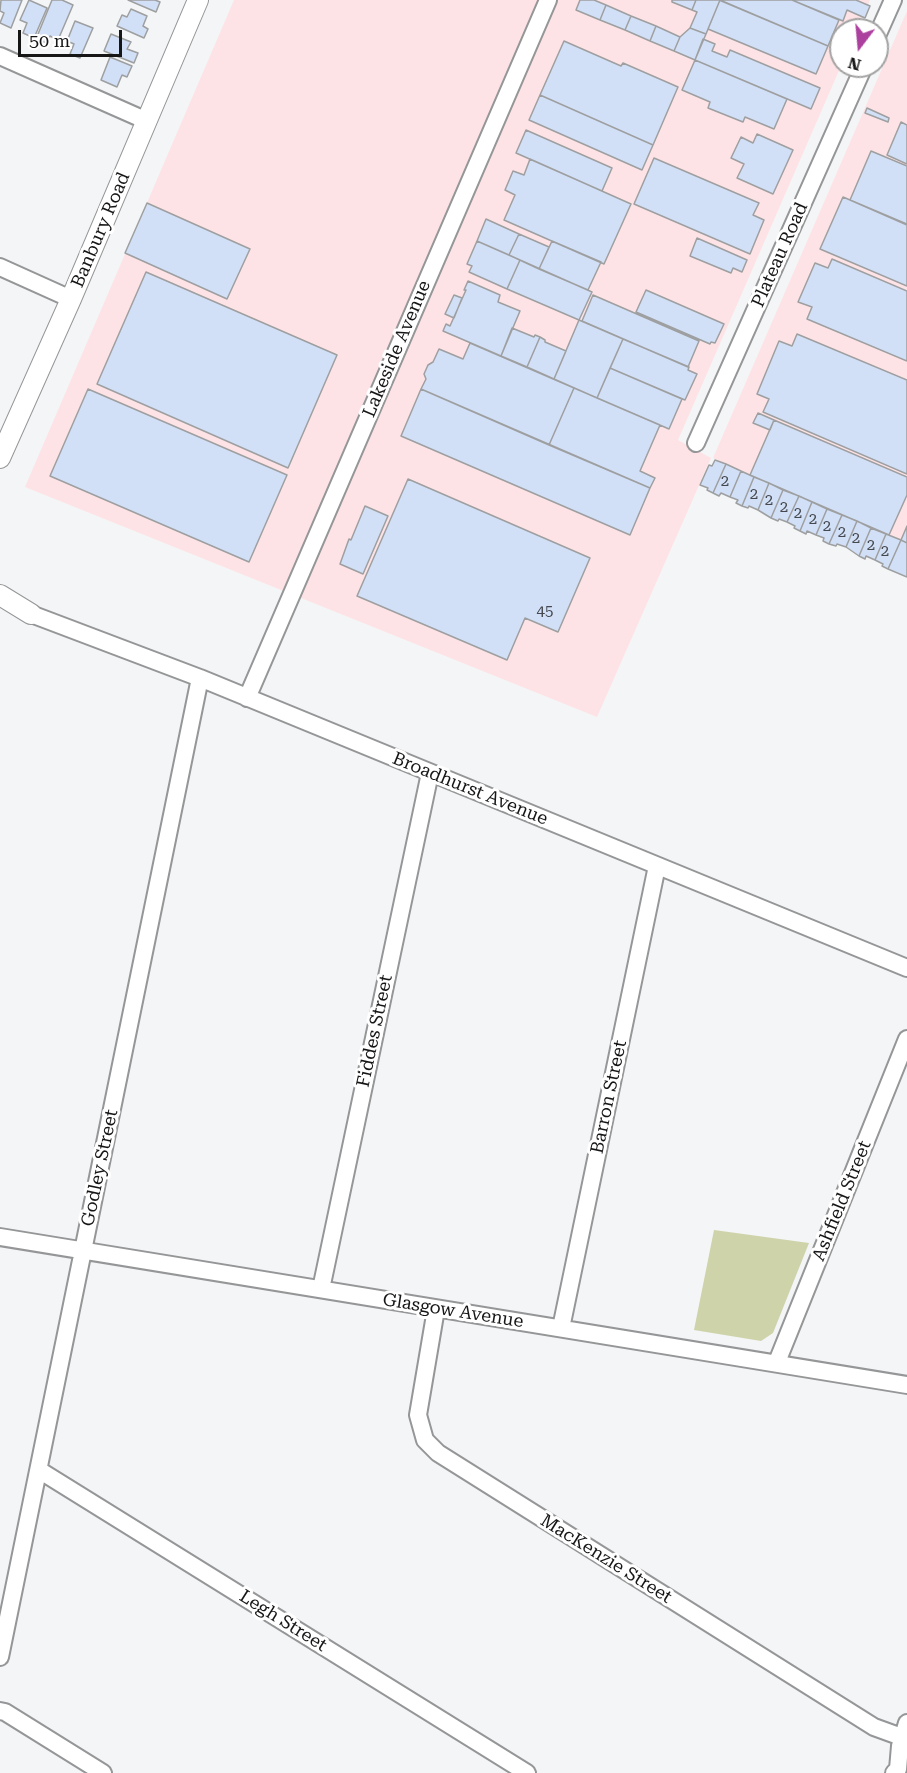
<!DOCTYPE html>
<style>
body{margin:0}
#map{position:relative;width:907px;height:1773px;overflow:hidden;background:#f4f5f6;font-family:"Roboto Serif",serif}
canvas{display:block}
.north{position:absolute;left:829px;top:18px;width:60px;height:60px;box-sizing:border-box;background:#fff;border:2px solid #a2a2a2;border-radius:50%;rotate:196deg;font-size:16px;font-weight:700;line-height:24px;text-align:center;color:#161617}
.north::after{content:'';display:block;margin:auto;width:21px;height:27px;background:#ac409f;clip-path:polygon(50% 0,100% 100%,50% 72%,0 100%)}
.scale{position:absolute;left:18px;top:30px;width:104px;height:27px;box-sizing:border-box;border:3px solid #161617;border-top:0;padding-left:8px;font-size:18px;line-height:21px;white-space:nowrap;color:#161617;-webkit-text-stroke:4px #fff;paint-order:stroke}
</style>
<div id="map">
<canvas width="907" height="1773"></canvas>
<div class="north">N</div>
<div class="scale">50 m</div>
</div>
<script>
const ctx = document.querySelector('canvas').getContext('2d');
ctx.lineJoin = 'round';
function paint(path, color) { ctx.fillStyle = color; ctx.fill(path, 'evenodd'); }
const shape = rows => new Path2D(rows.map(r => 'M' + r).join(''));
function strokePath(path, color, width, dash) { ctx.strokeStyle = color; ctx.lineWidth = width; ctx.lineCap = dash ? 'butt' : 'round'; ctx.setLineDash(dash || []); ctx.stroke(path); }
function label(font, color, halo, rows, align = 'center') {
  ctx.font = font + ' "Roboto Serif",serif'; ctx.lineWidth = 6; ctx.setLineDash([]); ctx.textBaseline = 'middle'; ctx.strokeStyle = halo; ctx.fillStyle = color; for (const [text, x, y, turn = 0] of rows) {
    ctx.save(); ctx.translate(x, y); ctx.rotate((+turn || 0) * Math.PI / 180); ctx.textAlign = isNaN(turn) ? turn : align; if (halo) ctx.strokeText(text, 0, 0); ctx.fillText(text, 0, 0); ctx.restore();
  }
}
paint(shape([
 [234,0,870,0,856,30,841,30,841,66,678,440,711,458,597,717,25,487],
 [907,11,907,545,713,458]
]), '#fee3e6');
paint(shape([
 [714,1230,809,1243,773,1333,761,1341,694,1330]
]), '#cfd3aa');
const building = shape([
 [1,0,22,0,11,28,0,23,4,13,0,11,1,0],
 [29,0,47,8,34,38,23,33,27,23,20,20,29,0],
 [52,0,62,0,73,5,58,40,50,36,47,43,36,39,52,0],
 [128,0,155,0,160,2,156,12,128,0],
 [580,0,594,0,606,5,600,20,576,10,580,0],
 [672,0,696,0,692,10,672,2,672,0],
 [696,0,720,0,706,34,690,28,697,12,692,10,696,0],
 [719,0,792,0,839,20,828,46,719,0],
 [720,0,828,46,816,74,708,29,720,0],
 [792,0,856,0,870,6,865,18,847,10,843,21,792,0],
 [606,5,631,16,625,30,600,20,606,5],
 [131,9,147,16,143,26,148,29,144,38,117,26,122,15,127,17,131,9],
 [631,16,656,26,650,41,625,30,631,16],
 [75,21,93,28,80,58,70,54,74,44,67,41,75,21],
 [656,26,680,37,674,51,650,41,656,26],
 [690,28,706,34,695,60,674,51,680,37,690,28],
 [111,34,131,42,127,49,138,53,134,63,104,51,111,34],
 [703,39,715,44,712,51,727,57,730,50,820,88,811,109,695,60,703,39],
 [564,41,621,66,623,63,678,87,653,145,540,95,564,41],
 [110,57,132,66,127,77,122,75,117,87,101,80,110,57],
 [695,60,787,99,774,129,745,117,743,122,708,108,710,102,682,90,695,60],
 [540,95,653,145,642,170,529,120,540,95],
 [867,108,889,118,888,122,865,113,867,108],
 [901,122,907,125,907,164,887,155,901,122],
 [526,130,612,168,602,191,516,153,526,130],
 [757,134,793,150,773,194,737,178,744,164,731,158,741,137,753,143,757,134],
 [871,151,907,166,907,225,850,200,871,151],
 [654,158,759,203,753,215,764,220,750,254,634,204,654,158],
 [530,159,631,204,604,264,504,220,515,195,505,190,513,171,524,175,530,159],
 [843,197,907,224,907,286,820,249,843,197],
 [147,203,250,249,227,299,125,253,147,203],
 [486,219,519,234,509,255,477,241,486,219],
 [519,234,549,247,539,269,509,255,519,234],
 [697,238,747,260,742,272,733,268,731,273,690,256,697,238],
 [477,241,520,260,507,289,469,272,472,266,467,264,477,241],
 [552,241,601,262,588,290,539,269,552,241],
 [832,259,907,291,907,361,807,319,812,307,798,302,815,263,828,268,832,259],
 [520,260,592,292,579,320,507,289,520,260],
 [146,272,337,355,288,468,97,384,146,272],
 [468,281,500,295,498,302,520,311,501,356,443,331,446,324,450,326,466,290,464,290,468,281],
 [646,290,724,324,715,343,711,342,710,344,636,312,646,290],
 [454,295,462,298,454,318,445,314,454,295],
 [593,295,699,341,688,367,582,321,593,295],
 [579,320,623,339,597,398,554,379,579,320],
 [512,328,534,337,535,335,540,337,527,367,501,356,512,328],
 [797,334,907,380,907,474,763,412,769,399,757,394,779,341,792,346,797,334],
 [540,337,545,340,545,342,566,351,554,379,527,367,540,337],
 [623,339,689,367,688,370,697,374,685,400,610,368,623,339],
 [470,343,574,388,549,445,421,389,426,379,424,374,428,365,433,362,439,349,463,359,470,343],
 [610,368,682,399,669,429,597,398,610,368],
 [574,388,660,425,640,471,655,478,650,488,549,445,574,388],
 [88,389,287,475,249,562,50,476,88,389],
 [421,389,650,488,630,535,401,436,421,389],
 [758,413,774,420,770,430,753,423,758,413],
 [774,420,907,477,907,495,889,535,750,475,774,420],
 [715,460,726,464,713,493,707,490,708,488,700,485,709,465,712,466,715,460],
 [726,464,741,471,730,497,721,493,719,496,713,493,726,464],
 [741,471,754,477,742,506,736,503,738,500,730,497,741,471],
 [754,477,769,483,758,510,749,506,748,508,742,506,754,477],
 [408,479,590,558,558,632,525,618,507,660,357,596,408,479],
 [769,483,783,490,771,518,758,510,769,483],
 [783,490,799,496,787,522,779,519,778,521,771,518,783,490],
 [799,496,812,502,800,531,794,528,795,526,787,522,799,496],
 [812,502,827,509,816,535,807,531,806,534,800,531,812,502],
 [365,506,388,516,363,574,340,564,349,539,351,540,365,506],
 [827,509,842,515,829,544,823,541,824,538,816,535,827,509],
 [842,515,857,521,846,547,837,544,836,546,829,544,842,515],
 [857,521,871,528,859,556,846,547,857,521],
 [907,526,907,543,901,540,907,526],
 [871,528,886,534,875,560,866,556,865,559,859,556,871,528],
 [886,534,901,540,888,569,882,566,883,564,875,560,886,534],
 [901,540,907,543,907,577,888,569,901,540]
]);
paint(building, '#d2e0f7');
strokePath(building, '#9e9fa0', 1.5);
const minor = shape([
 [877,36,893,0],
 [0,56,147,121],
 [0,267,71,299],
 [696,443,864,66],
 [31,614,200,678,907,968],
 [247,698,548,0],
 [0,1237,907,1385],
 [321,1289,430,773],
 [436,1309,418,1415,425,1440,438,1453,874,1727,907,1739],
 [561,1328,657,866],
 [777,1362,907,1039],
 [39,1470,527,1773],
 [0,1657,200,678],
 [0,1711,5,1712,103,1773],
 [894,1773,898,1769,900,1746,907,1723]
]);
const tertiary = shape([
 [0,458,71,299,198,0],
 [0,595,31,614]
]);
strokePath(minor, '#959697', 20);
strokePath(tertiary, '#959697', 22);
strokePath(minor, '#fff', 16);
strokePath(tertiary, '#fff', 20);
label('15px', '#45484f', null, [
 ["2",725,482],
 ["2",754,495],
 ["2",769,501],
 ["2",784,508],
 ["2",798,514],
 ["2",813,520],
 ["2",827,527],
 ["2",842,533],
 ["2",856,539],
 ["2",871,546],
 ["2",885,552],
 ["45",545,612]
]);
label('18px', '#161617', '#fff', [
 ["Banbury Road",101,230,-67],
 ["Plateau Road",780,255,-66],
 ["Lakeside Avenue",397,349,-67],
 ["Broadhurst Avenue",470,789,22],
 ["Fiddes Street",375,1031,-78],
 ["Barron Street",609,1097,-78],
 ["Godley Street",100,1168,-78],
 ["Ashfield Street",842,1201,-68],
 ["Glasgow Avenue",453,1311,9],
 ["MacKenzie Street",606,1559,32],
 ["Legh Street",283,1621,32]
]);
</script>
